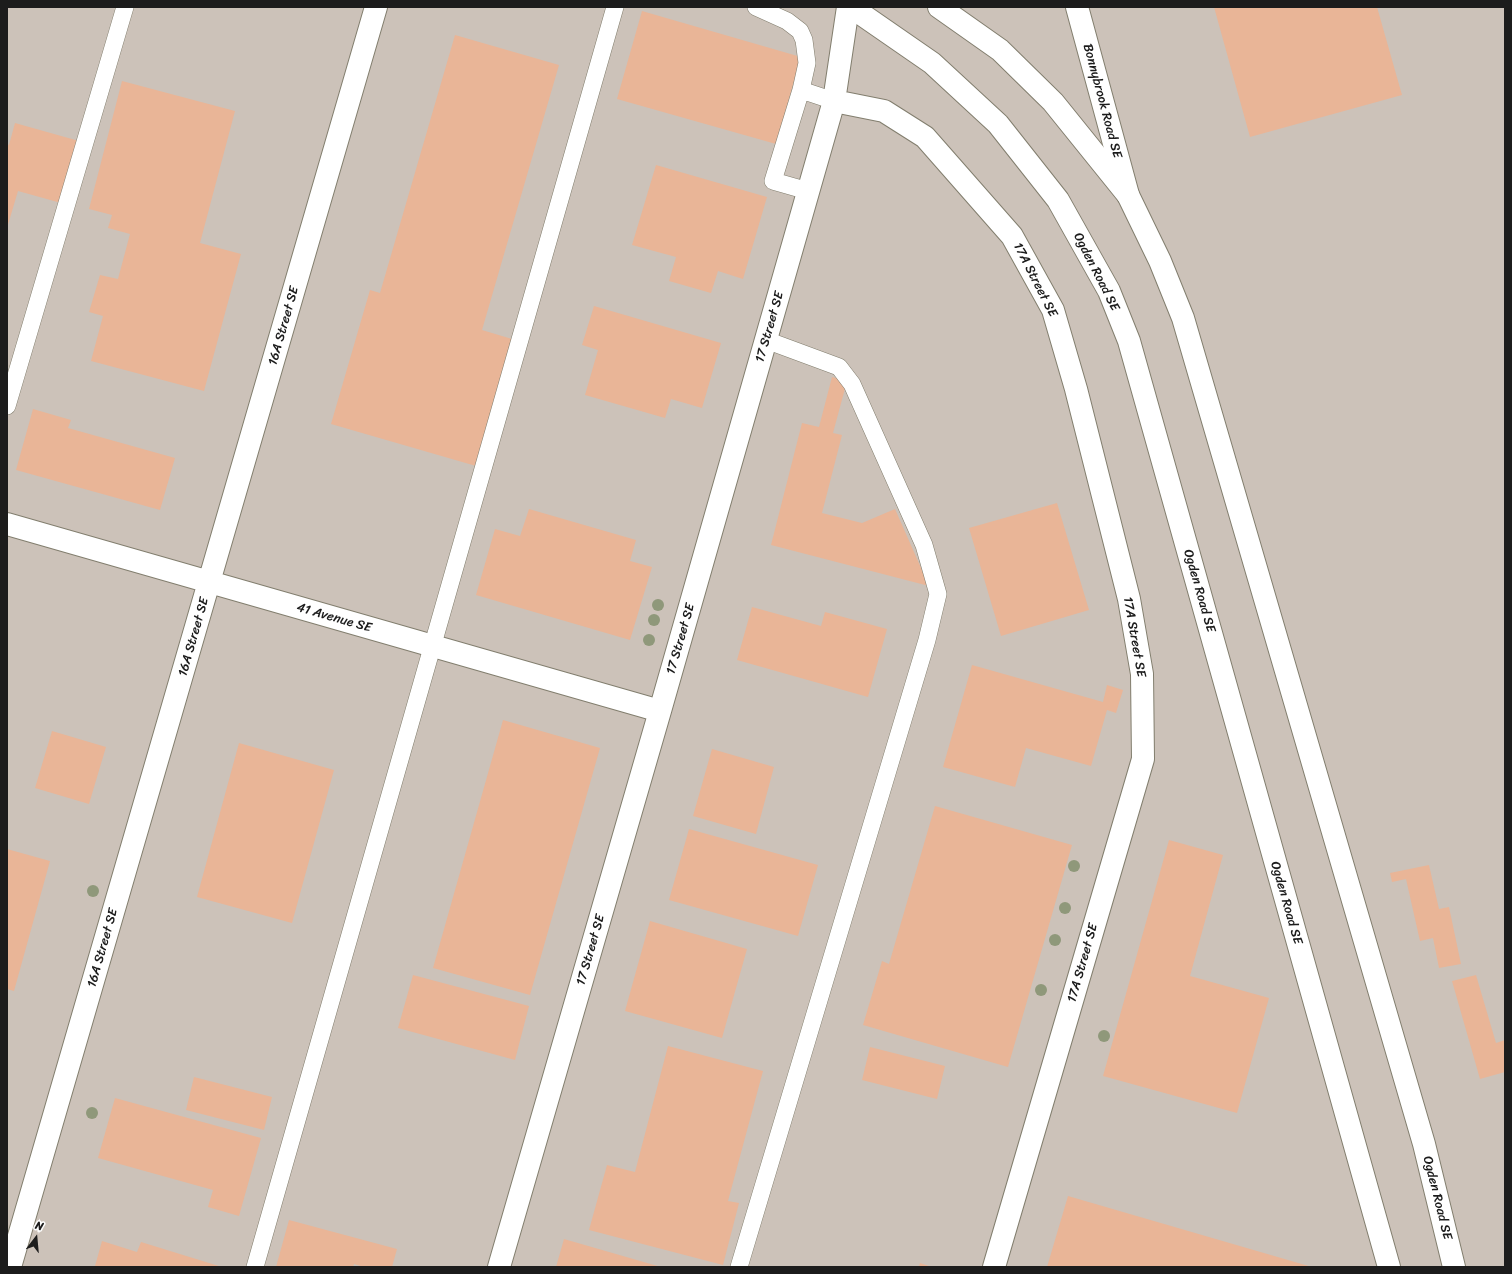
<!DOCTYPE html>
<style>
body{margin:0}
#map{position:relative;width:1512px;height:1274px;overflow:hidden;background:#e8e1bf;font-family:Sriracha,sans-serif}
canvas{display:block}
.frame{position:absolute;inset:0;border:8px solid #1c1c1c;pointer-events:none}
.north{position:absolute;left:16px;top:1218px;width:40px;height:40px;-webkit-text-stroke:3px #fff;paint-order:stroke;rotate:16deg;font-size:11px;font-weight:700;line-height:16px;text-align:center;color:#1c1c1c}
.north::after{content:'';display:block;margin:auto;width:14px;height:18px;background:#1c1c1c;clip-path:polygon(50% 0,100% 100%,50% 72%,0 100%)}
</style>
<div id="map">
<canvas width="1512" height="1274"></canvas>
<div class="frame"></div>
<div class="north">N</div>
</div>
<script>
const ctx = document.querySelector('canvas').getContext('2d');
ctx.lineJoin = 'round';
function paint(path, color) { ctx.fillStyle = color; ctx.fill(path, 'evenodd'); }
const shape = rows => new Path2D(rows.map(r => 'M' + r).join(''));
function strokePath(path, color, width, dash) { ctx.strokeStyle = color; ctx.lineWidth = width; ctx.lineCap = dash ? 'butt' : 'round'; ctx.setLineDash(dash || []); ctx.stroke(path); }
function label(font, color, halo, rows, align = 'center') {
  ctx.font = font + ' Sriracha,sans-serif'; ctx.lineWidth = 3; ctx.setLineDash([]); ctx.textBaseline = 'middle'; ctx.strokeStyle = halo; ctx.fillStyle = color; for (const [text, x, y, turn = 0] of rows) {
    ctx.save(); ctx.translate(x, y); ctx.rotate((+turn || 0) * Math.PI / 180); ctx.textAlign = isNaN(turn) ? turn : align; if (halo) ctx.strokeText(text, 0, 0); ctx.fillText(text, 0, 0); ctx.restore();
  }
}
paint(shape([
 [7,7,1505,7,1505,1267,7,1267]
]), '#ccc2b9');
paint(shape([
 [1214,7,1377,7,1402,95,1250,137],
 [642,11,801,57,776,144,617,99],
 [455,35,559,65,482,330,512,339,476,466,331,424,370,290,380,293],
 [122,81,235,111,200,243,241,254,204,391,91,361,103,316,89,312,100,275,118,279,130,234,108,228,112,215,89,209],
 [15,123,79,141,61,203,18,191,7,228,7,144,9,145],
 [656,165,767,197,743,279,718,271,711,293,669,281,676,257,632,245],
 [594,306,721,343,702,408,671,399,665,418,585,395,598,350,582,345],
 [832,377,847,381,833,433,842,435,822,513,862,523,895,509,929,586,771,545,802,423,819,427],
 [33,409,71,420,68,428,175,458,160,510,16,470],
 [1057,503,1089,610,1001,636,969,528],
 [529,509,636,540,630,561,652,567,630,640,476,595,495,529,520,536],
 [752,607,821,626,825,612,887,629,868,697,737,660],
 [972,665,1103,702,1107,685,1123,690,1116,713,1107,710,1091,766,1026,748,1015,787,943,767],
 [503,720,600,748,530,995,433,968],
 [52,731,106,747,89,804,35,788],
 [239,743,334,770,292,923,197,897],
 [712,749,774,767,756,834,693,816],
 [935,806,1072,845,1008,1067,863,1025,882,961,889,964],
 [689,829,818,865,798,936,669,900],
 [1169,840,1223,855,1190,976,1269,998,1237,1113,1103,1076],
 [7,849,50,861,14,991,7,989],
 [1429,865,1439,909,1449,907,1461,964,1439,968,1433,938,1420,941,1406,879,1392,882,1390,873],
 [650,921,747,949,722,1038,625,1011],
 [413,975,529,1006,515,1060,398,1028],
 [1476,975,1496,1043,1505,1040,1505,1072,1480,1079,1452,981],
 [668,1046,763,1071,728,1201,739,1203,723,1265,589,1230,607,1165,635,1172],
 [870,1047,945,1066,937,1099,862,1080],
 [194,1077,272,1097,264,1130,186,1110],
 [115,1098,261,1138,239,1216,208,1207,213,1190,98,1158],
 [1068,1196,1312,1267,1047,1267],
 [289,1220,397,1249,392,1267,364,1267,354,1264,353,1267,276,1267],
 [564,1239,661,1267,556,1267],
 [102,1241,137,1252,141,1242,222,1267,97,1267,95,1266],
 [920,1263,932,1267,919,1267]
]), '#e9b597');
const lane = shape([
 [756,7,787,21,800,31,804,40,807,63,801,90,834,101],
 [801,90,773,181,808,191],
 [7,406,125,7],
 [255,1267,615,7],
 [739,1267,927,640,938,594,924,545,852,384,839,367,766,340]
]);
const street = shape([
 [1077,7,1128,195],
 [834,101,884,111,925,137,1012,236,1053,310,1076,389,1129,599,1142,674,1143,759,994,1267],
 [7,524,660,711],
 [10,1267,376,7],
 [499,1267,660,711,834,101,848,7]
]);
const secondary = shape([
 [851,7,932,63,998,124,1058,200,1109,291,1129,341,1389,1267],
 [939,7,1000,50,1053,102,1128,195,1160,261,1183,318,1424,1144,1454,1267]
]);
strokePath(lane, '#827e6e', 18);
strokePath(street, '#827e6e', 24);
strokePath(secondary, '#827e6e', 24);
strokePath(lane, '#fff', 17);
strokePath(street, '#fff', 22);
strokePath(secondary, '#fff', 22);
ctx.fillStyle = '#8f987a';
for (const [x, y] of [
 [658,605],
 [654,620],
 [649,640],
 [1074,866],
 [93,891],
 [1065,908],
 [1055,940],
 [1041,990],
 [1104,1036],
 [92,1113]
]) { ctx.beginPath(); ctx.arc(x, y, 6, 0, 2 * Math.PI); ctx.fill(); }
label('13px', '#1c1c1c', '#fff', [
 ["Bonnybrook Road SE",1102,101,75],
 ["Ogden Road SE",1096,272,63],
 ["17A Street SE",1035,280,63],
 ["16A Street SE",284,326,-74],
 ["17 Street SE",770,327,-74],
 ["Ogden Road SE",1199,591,74],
 ["41 Avenue SE",334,618,16],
 ["16A Street SE",194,637,-74],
 ["17A Street SE",1134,637,80],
 ["17 Street SE",681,639,-74],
 ["Ogden Road SE",1286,903,74],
 ["16A Street SE",103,948,-74],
 ["17 Street SE",591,950,-74],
 ["17A Street SE",1083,963,-74],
 ["Ogden Road SE",1437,1198,76]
]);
</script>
